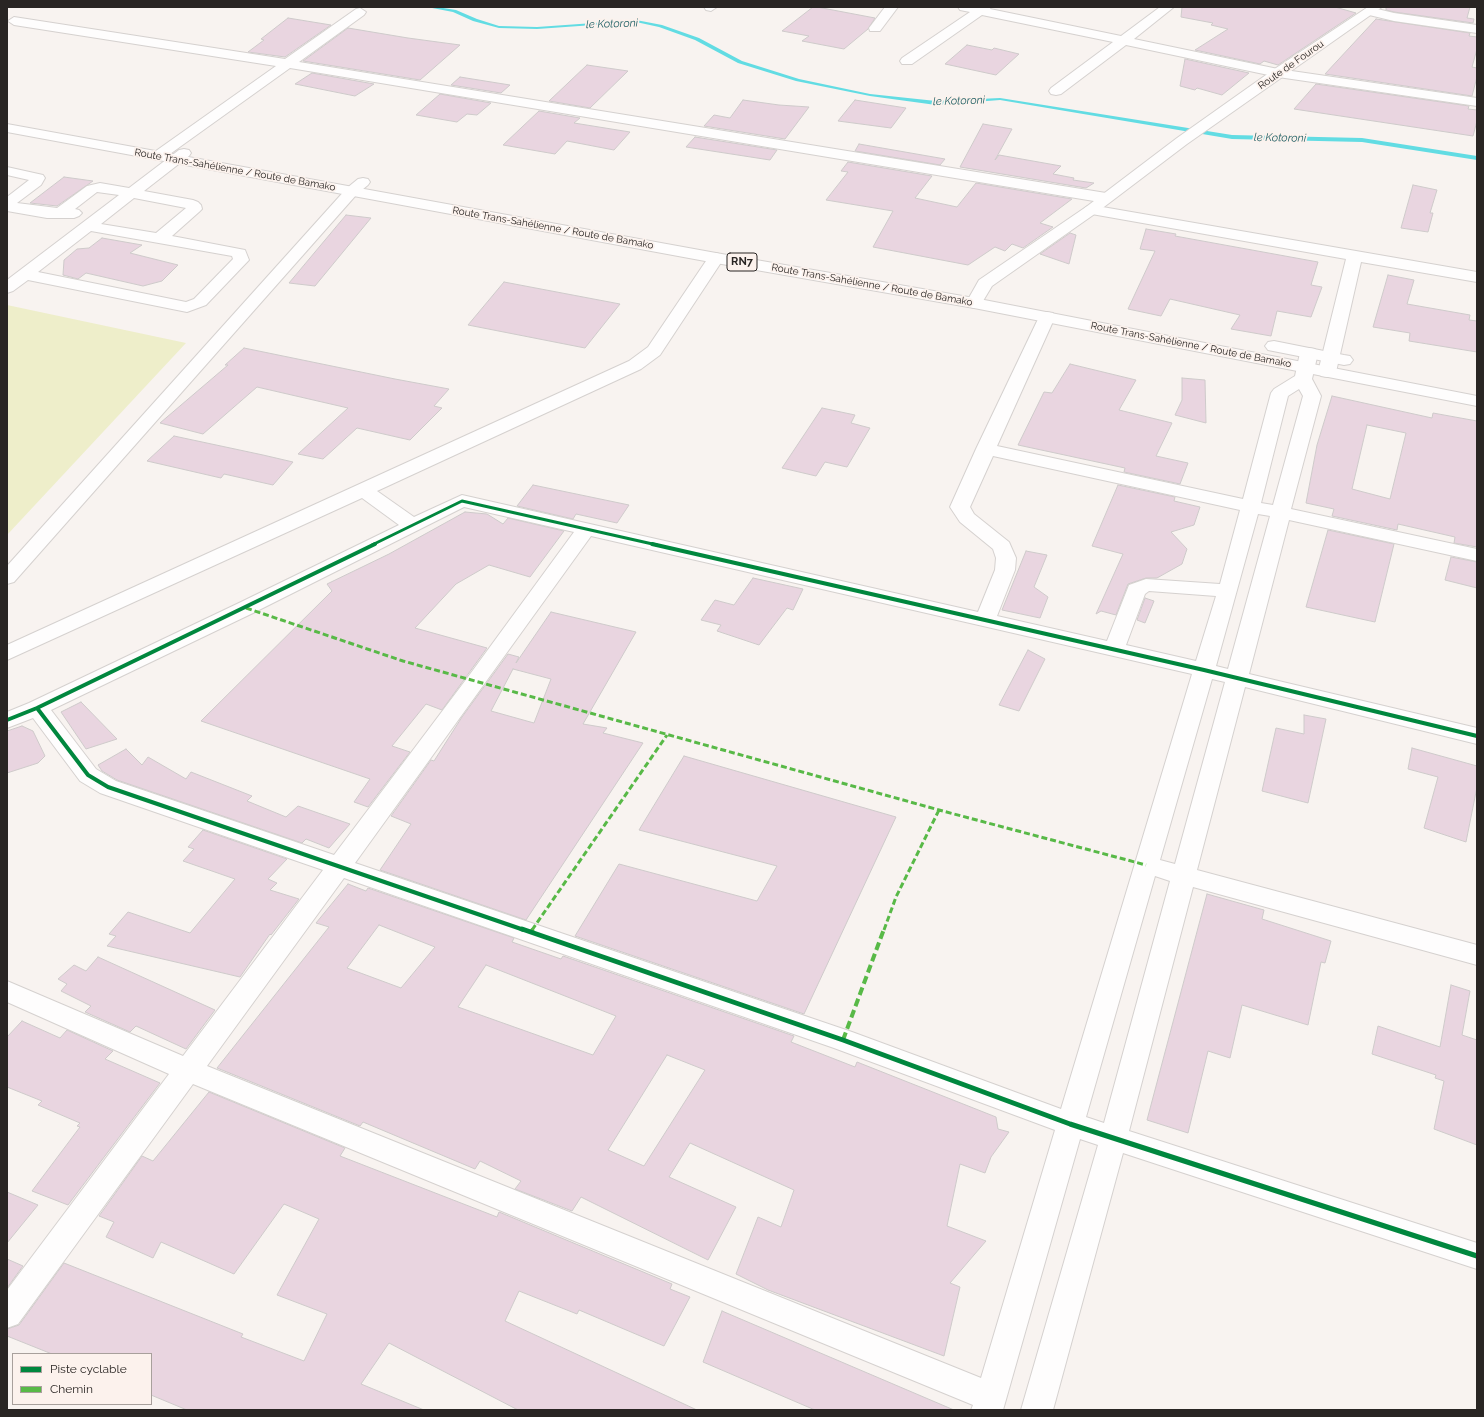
<!DOCTYPE html>
<meta charset="utf-8">
<style>
body{margin:0}
#map{position:relative;width:1484px;height:1417px;overflow:hidden;background:#f8f3f0;font-family:Raleway,sans-serif}
canvas{display:block}
.frame{position:absolute;inset:0;border:8px solid #292523;pointer-events:none}
.legend{position:absolute;left:12px;top:1353px;width:140px;height:52px;box-sizing:border-box;background:#fcf2ed;border:1px solid #a8a09c;margin:0;padding:5px 7px;list-style:none;font-size:12px;color:#292523}
.legend li{display:flex;align-items:center;gap:8px;height:20px}
.legend b{width:20px;border:1px solid #a8a09c}
</style>
<div id="map">
<canvas width="1484" height="1417"></canvas>
<div class="frame"></div>
<ul class="legend">
<li><b style="height:5px;background:#00873e"></b>Piste cyclable</li>
<li><b style="height:5px;background:#58b947"></b>Chemin</li>
</ul>
</div>
<script>
const ctx = document.querySelector('canvas').getContext('2d');
ctx.lineJoin = 'round';
function paint(path, color) { ctx.fillStyle = color; ctx.fill(path, 'evenodd'); }
const shape = rows => new Path2D(rows.map(r => 'M' + r).join(''));
function strokePath(path, color, width, dash) { ctx.strokeStyle = color; ctx.lineWidth = width; ctx.lineCap = dash ? 'butt' : 'round'; ctx.setLineDash(dash || []); ctx.stroke(path); }
function label(font, color, halo, rows, align = 'center') {
  ctx.font = font + ' Raleway,sans-serif'; ctx.lineWidth = 3.5; ctx.setLineDash([]); ctx.textBaseline = 'middle'; ctx.strokeStyle = halo; ctx.fillStyle = color; for (const [text, x, y, turn = 0] of rows) {
    ctx.save(); ctx.translate(x, y); ctx.rotate((+turn || 0) * Math.PI / 180); ctx.textAlign = isNaN(turn) ? turn : align; if (halo) ctx.strokeText(text, 0, 0); ctx.fillText(text, 0, 0); ctx.restore();
  }
}
paint(shape([
 [7,305,186,343,7,535]
]), '#eeeeca');
paint(shape([
 [427,7,437,7,456,10,477,19,499,26,537,27,636,20,662,25,699,38,742,61,799,79,870,94,936,101,1000,98,1232,135,1362,138,1477,156,1477,160,1362,142,1232,139,1000,100,936,105,870,96,796,81,738,63,695,40,659,27,636,22,537,29,499,28,473,21,453,12,427,7]
]), '#62dce3');
const building = shape([
 [813,7,817,7,875,18,868,29,844,49,802,41,809,36,782,31,813,7],
 [1182,7,1335,7,1356,13,1278,65,1264,61,1260,64,1195,50,1228,29,1211,25,1213,23,1181,17,1182,7],
 [1386,7,1470,7,1467,18,1474,19,1473,23,1394,12,1386,10,1386,7],
 [288,18,331,25,285,57,248,52,264,40,261,39,288,18],
 [1376,19,1470,33,1469,36,1477,37,1477,49,1472,67,1477,68,1477,77,1472,96,1325,74,1376,19],
 [348,28,408,38,460,45,420,80,303,61,348,28],
 [967,45,992,50,994,48,1019,54,996,75,945,64,967,45],
 [1185,59,1249,73,1222,95,1197,88,1195,90,1180,86,1185,59],
 [587,65,628,71,590,108,549,101,587,65],
 [312,73,374,84,355,96,295,84,312,73],
 [460,77,510,85,501,93,451,85,460,77],
 [1316,84,1469,106,1468,109,1477,110,1477,121,1473,136,1294,109,1316,84],
 [440,94,491,103,477,115,467,114,457,122,416,115,440,94],
 [743,100,779,105,809,107,785,139,704,126,714,115,730,118,743,100],
 [855,100,906,108,891,128,838,121,855,100],
 [539,111,580,118,574,123,630,132,614,150,567,141,555,154,503,145,539,111],
 [983,124,1012,129,995,160,999,155,1061,166,1053,174,1074,178,1073,180,1094,183,1086,188,960,167,983,124],
 [695,137,777,150,770,160,686,147,695,137],
 [859,144,945,159,940,165,855,151,859,144],
 [848,162,932,176,915,198,957,207,976,183,1072,199,1040,223,1053,227,1023,248,1012,244,1005,251,995,247,968,265,873,247,893,211,826,200,848,172,841,171,848,162],
 [64,177,93,181,57,206,30,203,64,177],
 [1413,185,1437,190,1430,213,1433,213,1428,232,1401,228,1413,185],
 [346,215,371,218,315,286,289,283,346,215],
 [1146,229,1176,234,1175,236,1318,262,1311,285,1322,287,1311,317,1277,311,1271,336,1231,329,1240,315,1170,299,1161,316,1128,309,1155,251,1140,249,1146,229],
 [1070,233,1076,235,1069,264,1040,254,1070,233],
 [102,238,142,245,130,253,178,265,162,281,143,286,86,273,78,279,63,275,64,260,77,249,89,248,102,238],
 [1388,275,1414,280,1407,304,1470,315,1469,320,1477,321,1477,352,1409,341,1410,333,1373,327,1388,275],
 [504,282,620,304,585,348,468,325,504,282],
 [244,348,395,379,449,389,434,406,442,408,410,440,357,428,323,459,298,454,348,408,257,387,203,434,160,423,228,365,225,365,244,348],
 [1070,364,1136,380,1119,410,1172,423,1156,456,1188,463,1180,484,1124,472,1125,468,1018,445,1044,392,1052,393,1070,364],
 [1182,378,1205,380,1206,423,1175,415,1182,400,1182,378],
 [1332,396,1432,418,1433,413,1477,421,1477,547,1454,543,1455,537,1398,524,1397,530,1332,516,1334,509,1306,503,1317,445,1332,396],
 [1367,425,1406,433,1390,499,1352,489,1367,425],
 [822,408,855,415,851,423,870,428,847,467,825,462,816,476,782,468,822,408],
 [174,436,263,455,293,462,273,485,224,474,221,478,147,461,174,436],
 [533,485,629,505,617,523,576,514,573,519,517,506,533,485],
 [1118,485,1175,497,1174,501,1200,507,1194,525,1171,532,1187,549,1182,564,1157,578,1146,578,1128,584,1116,615,1101,611,1096,614,1123,554,1092,546,1118,485],
 [465,512,487,514,503,524,508,518,564,531,530,577,489,565,456,584,415,628,487,648,442,710,426,704,392,746,410,752,368,807,354,802,370,779,201,721,332,591,327,584,389,554,465,512],
 [1328,530,1394,544,1375,622,1306,607,1328,530],
 [1026,551,1047,555,1034,587,1048,597,1040,618,1002,610,1026,551],
 [1451,557,1477,562,1477,588,1445,580,1451,557],
 [753,578,803,589,793,610,787,608,759,645,717,631,721,625,701,620,715,600,734,605,753,578],
 [1145,598,1154,601,1145,623,1137,620,1145,598],
 [551,612,636,632,583,724,607,728,603,733,643,743,526,920,380,870,411,824,391,816,431,760,434,761,462,717,508,654,519,657,516,663,551,612],
 [513,669,551,679,534,723,491,711,513,669],
 [1028,650,1045,659,1019,711,999,705,1028,650],
 [81,702,117,739,86,749,61,712,81,702],
 [1304,715,1326,719,1308,803,1262,791,1276,728,1304,734,1304,715],
 [22,726,33,731,45,756,38,763,7,773,7,731,22,726],
 [1412,748,1477,766,1477,787,1466,842,1424,828,1438,777,1408,769,1412,748],
 [126,749,142,765,148,757,186,779,191,772,252,796,247,801,286,817,298,806,350,824,329,848,306,839,302,843,117,780,102,771,98,765,126,749],
 [684,756,896,817,804,1014,575,936,619,864,757,901,777,866,639,830,684,756],
 [203,830,287,859,268,879,277,883,270,890,299,899,271,935,270,934,240,977,107,946,116,936,109,934,128,912,190,933,235,879,183,861,194,849,188,847,203,830],
 [348,884,366,891,368,888,514,938,512,942,561,959,563,956,794,1036,791,1042,855,1067,857,1062,996,1117,998,1129,1009,1132,991,1157,985,1173,960,1164,947,1226,986,1241,950,1283,960,1287,944,1356,768,1290,736,1274,758,1217,781,1227,794,1190,690,1143,669,1177,736,1207,708,1260,581,1197,572,1211,515,1189,521,1181,480,1161,475,1169,363,1122,360,1126,217,1068,329,927,316,923,348,884],
 [379,925,435,947,401,988,347,968,379,925],
 [486,965,616,1016,593,1055,458,1007,486,965],
 [667,1055,705,1070,644,1166,608,1150,667,1055],
 [1207,894,1264,910,1262,919,1331,941,1325,963,1321,962,1308,1025,1242,1005,1230,1058,1208,1051,1188,1133,1147,1120,1207,894],
 [98,957,215,1010,186,1049,136,1026,130,1032,85,1012,91,1006,61,991,67,984,58,979,74,965,86,971,98,957],
 [1451,985,1470,991,1462,1035,1477,1040,1477,1145,1434,1129,1444,1081,1435,1078,1436,1075,1372,1054,1378,1026,1440,1047,1451,985],
 [22,1021,60,1038,67,1030,113,1051,105,1059,160,1083,68,1205,32,1191,80,1127,77,1126,80,1123,38,1105,42,1101,7,1087,7,1037,22,1021],
 [209,1092,345,1148,340,1156,497,1217,499,1212,672,1284,670,1289,690,1297,664,1346,579,1310,577,1314,519,1291,505,1321,697,1410,518,1410,389,1343,361,1384,424,1410,187,1410,151,1395,151,1354,52,1354,7,1336,7,1329,19,1325,64,1263,243,1334,241,1337,304,1361,327,1314,277,1295,319,1219,284,1204,234,1274,161,1242,153,1258,106,1237,114,1222,99,1216,142,1156,153,1161,209,1092],
 [7,1192,38,1205,7,1243,7,1192],
 [7,1259,23,1266,7,1288,7,1259],
 [722,1311,954,1410,815,1410,703,1362,722,1311]
]);
paint(building, '#e9d5e0');
strokePath(building, '#cecaca', 1);
const minor = shape([
 [704,7,717,7,711,11,706,10,704,7],
 [885,7,898,7,880,31,870,31,869,28,885,7],
 [958,7,991,7,990,9,1121,36,1160,7,1174,7,1134,39,1278,69,1477,98,1477,106,1278,77,1126,45,1061,94,1056,95,1051,94,1049,91,1051,88,1113,42,982,15,912,64,902,64,900,61,902,58,970,12,960,10,958,7],
 [1369,7,1394,13,1477,25,1477,33,1394,21,1365,14,1363,11,1369,7],
 [360,8,366,12,364,15,299,62,1106,193,1111,195,1114,198,1111,201,1106,203,290,68,163,159,158,160,153,159,151,156,153,153,276,66,14,25,8,21,14,17,285,59,356,9,360,8],
 [184,149,189,150,191,153,189,156,144,191,193,200,198,202,201,205,202,209,199,212,172,236,245,250,249,260,206,305,187,312,28,280,13,291,7,293,7,280,119,195,97,192,75,209,79,210,82,213,79,216,74,218,47,218,7,211,7,197,29,180,7,175,7,167,43,175,45,178,41,185,17,203,57,208,87,186,100,183,129,188,179,150,184,149],
 [134,198,186,208,156,233,101,224,134,198],
 [91,231,232,256,233,259,194,299,186,302,38,272,91,231],
 [363,178,368,179,370,182,368,185,357,194,14,582,7,584,7,566,347,188,358,179,363,178],
 [1091,205,1477,272,1477,282,1361,262,1336,372,1333,376,1327,377,1321,376,1318,372,1346,259,1086,213,1083,210,1086,207,1091,205],
 [716,253,722,255,724,258,660,355,641,369,377,491,414,517,462,495,978,612,995,570,996,558,993,549,960,522,950,507,976,449,1039,317,1041,313,1047,312,1053,313,1055,317,997,446,1243,499,1271,393,1274,389,1295,376,1300,353,1303,349,1309,348,1315,349,1318,353,1312,379,1321,396,1291,509,1477,549,1477,561,1289,520,1249,674,1477,728,1477,744,1245,687,1197,870,1477,945,1477,965,1193,887,1129,1131,1477,1243,1477,1269,1123,1153,1053,1410,1021,1410,1098,1145,1080,1139,1003,1410,971,1410,973,1405,193,1084,18,1324,7,1328,7,1290,169,1074,7,1002,7,981,183,1056,323,870,100,793,80,781,33,718,7,728,7,712,29,703,239,603,399,525,362,498,7,660,7,645,629,361,648,347,710,255,716,253],
 [1299,389,1303,396,1273,505,1261,503,1288,396,1299,389],
 [993,456,1240,510,1220,584,1146,579,1129,585,1107,641,997,616,1015,570,1016,558,1009,542,974,514,970,507,993,456],
 [464,507,574,532,468,677,334,855,116,781,96,769,51,710,253,613,464,507],
 [1258,514,1270,516,1228,669,1216,666,1258,514],
 [591,536,1192,674,1061,1109,852,1032,355,863,591,536],
 [1149,591,1216,596,1196,661,1126,645,1145,594,1149,591],
 [1212,679,1225,682,1175,864,1160,860,1212,679],
 [1155,876,1170,881,1104,1123,1086,1117,1155,876],
 [344,878,834,1048,1055,1130,981,1378,207,1066,344,878]
]);
const major = shape([
 [1368,7,1382,7,1187,144,1096,213,992,286,980,306,974,308,968,306,966,303,979,280,1086,207,1177,138,1273,70,1368,7]
]);
const highway = shape([
 [7,124,716,253,974,298,1477,396,1477,406,974,308,716,263,7,132,7,124],
 [1274,341,1344,355,1350,356,1353,360,1350,364,1344,365,1268,350,1265,346,1268,342,1274,341]
]);
strokePath(minor, '#d5d1cf', 2);
strokePath(major, '#d5d1cf', 2);
strokePath(highway, '#d5d1cf', 2);
paint(minor, '#fefdfd');
paint(major, '#fefdfd');
paint(highway, '#fefdfd');
strokePath(shape([
 [246,608,403,661,939,810,1146,865],
 [532,930,667,735],
 [884,930,896,897,939,810]
]), '#58b947', 3, [6, 3]);
strokePath(shape([
 [531,932,533,929],
 [843,1040,884,929]
]), '#58b947', 4, [8, 4]);
strokePath(shape([
 [372,545,462,501,657,545]
]), '#00873e', 3);
strokePath(shape([
 [652,544,1204,670,1477,736],
 [37,708,88,775,108,787,524,930],
 [7,720,37,708,375,544]
]), '#00873e', 4);
strokePath(shape([
 [522,929,843,1040,1070,1124,1477,1256]
]), '#00873e', 5);
label('10px', '#292523', '#fcf2ed', [
 ["Route de Fourou",1291,65,-35],
 ["Route Trans-Sahélienne / Route de Bamako",235,170,10],
 ["Route Trans-Sahélienne / Route de Bamako",553,228,10],
 ["Route Trans-Sahélienne / Route de Bamako",872,285,10],
 ["Route Trans-Sahélienne / Route de Bamako",1191,345,11]
]);
label('italic 11px', '#1f5f64', '#fcf2ed', [
 ["le Kotoroni",612,24,-2],
 ["le Kotoroni",959,101,-2],
 ["le Kotoroni",1280,138,1]
]);
for (const [x, y, w] of [
 [742,262,30]
]) { const box = new Path2D(); box.roundRect(x - w / 2, y - 9, w, 18, 3); ctx.fillStyle = '#fcf2ed'; ctx.fill(box); strokePath(box, '#292523', 1); }
label('bold 11px', '#292523', null, [
 ["RN7",742,262]
]);
</script>
